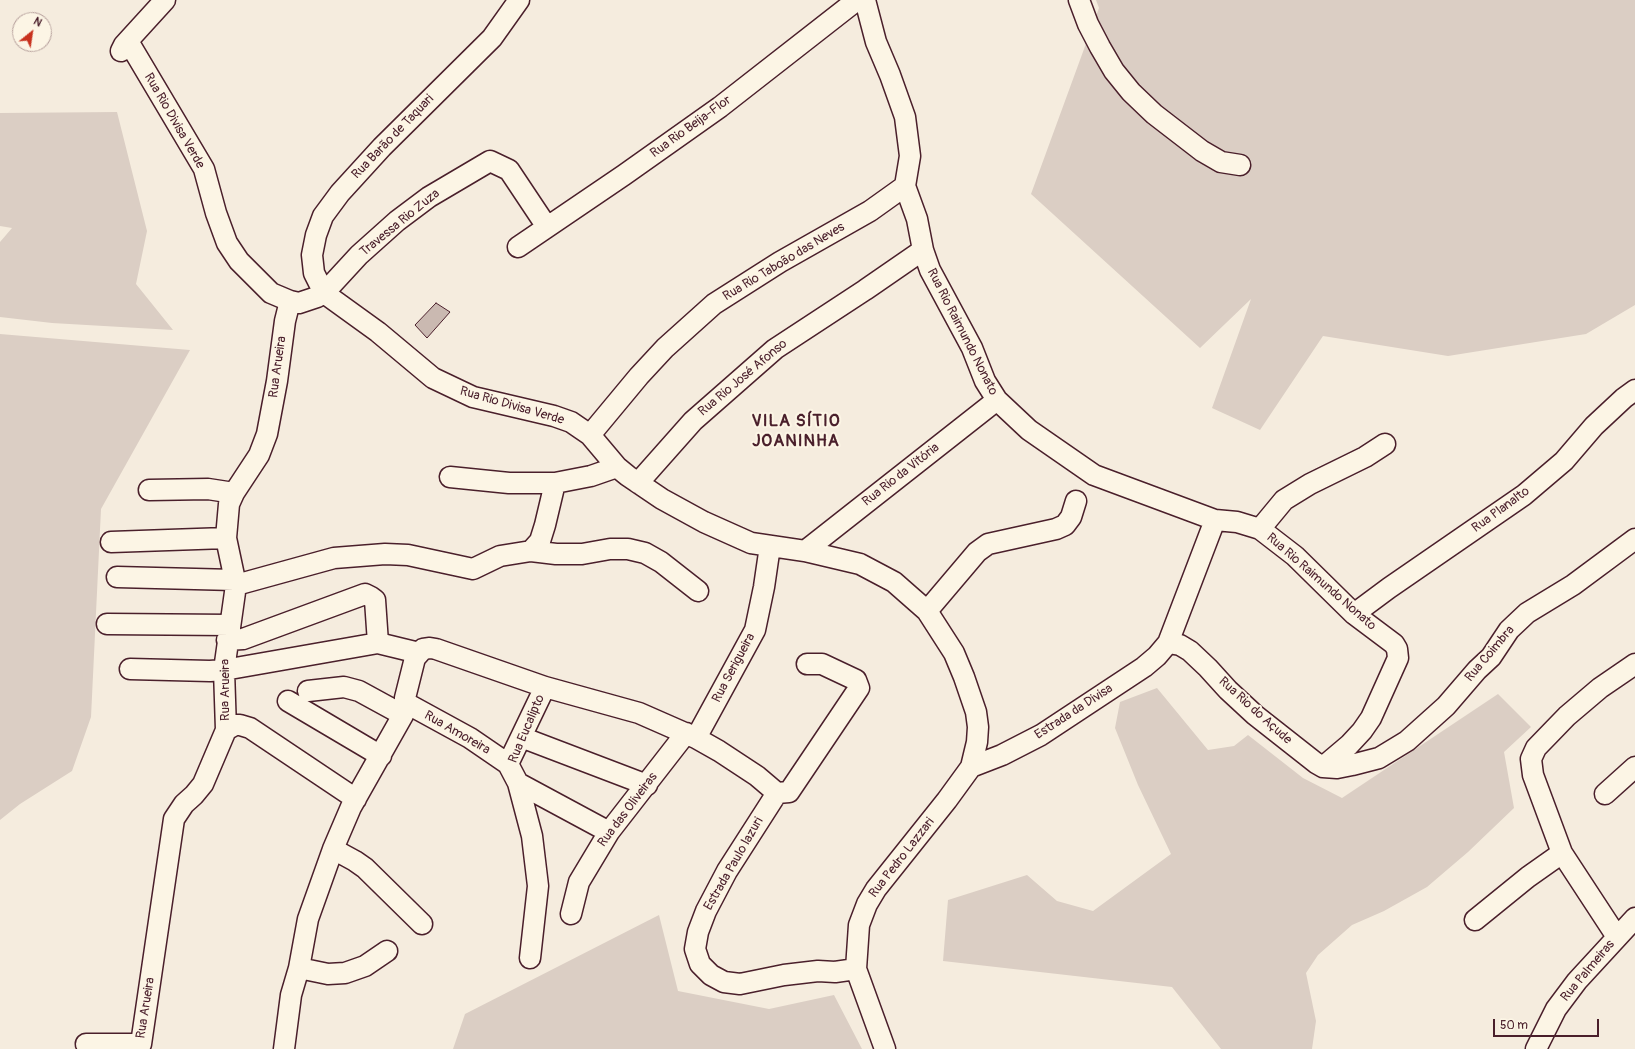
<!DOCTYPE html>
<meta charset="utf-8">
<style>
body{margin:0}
#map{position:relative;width:1635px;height:1049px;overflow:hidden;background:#f5ecde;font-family:Pangolin,sans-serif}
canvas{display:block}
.north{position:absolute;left:12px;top:12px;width:40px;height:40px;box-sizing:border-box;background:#fcf5e5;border:1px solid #b59f9b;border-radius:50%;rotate:30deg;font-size:11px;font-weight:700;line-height:16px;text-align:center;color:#4a1f2b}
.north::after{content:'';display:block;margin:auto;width:14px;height:18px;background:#c8321e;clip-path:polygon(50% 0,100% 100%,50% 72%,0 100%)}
.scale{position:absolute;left:1493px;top:1019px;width:106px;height:18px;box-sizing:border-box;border:2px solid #4a1f2b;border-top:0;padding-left:5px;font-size:12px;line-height:14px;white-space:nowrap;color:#4a1f2b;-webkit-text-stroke:3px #fcf5e5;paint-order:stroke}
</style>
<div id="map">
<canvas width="1635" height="1049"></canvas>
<div class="north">N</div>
<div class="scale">50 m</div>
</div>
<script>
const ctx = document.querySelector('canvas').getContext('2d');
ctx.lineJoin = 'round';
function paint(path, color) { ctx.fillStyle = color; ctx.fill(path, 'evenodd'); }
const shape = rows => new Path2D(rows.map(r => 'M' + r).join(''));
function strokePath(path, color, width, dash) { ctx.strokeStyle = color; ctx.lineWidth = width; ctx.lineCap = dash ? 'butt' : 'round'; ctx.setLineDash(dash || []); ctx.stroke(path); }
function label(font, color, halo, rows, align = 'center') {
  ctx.font = font + ' Pangolin,sans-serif'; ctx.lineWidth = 4; ctx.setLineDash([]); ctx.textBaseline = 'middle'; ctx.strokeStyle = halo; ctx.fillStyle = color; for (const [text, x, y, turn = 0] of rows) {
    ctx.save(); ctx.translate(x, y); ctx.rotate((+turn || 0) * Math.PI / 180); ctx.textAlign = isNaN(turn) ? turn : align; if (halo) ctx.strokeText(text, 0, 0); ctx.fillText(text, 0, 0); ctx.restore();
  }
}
paint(shape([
 [1096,0,1635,0,1635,305,1586,334,1448,356,1323,336,1260,430,1212,408,1251,299,1200,348,1031,194,1099,8],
 [117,112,147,231,136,284,173,330,52,323,0,317,0,242,12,228,0,226,0,113],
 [0,334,190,350,101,509,91,717,72,771,20,804,0,820],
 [1157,688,1208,750,1234,746,1248,735,1303,778,1342,798,1498,694,1531,727,1504,752,1514,808,1468,852,1427,887,1384,911,1352,925,1318,955,1306,973,1316,1021,1312,1049,1221,1049,1172,987,943,961,948,900,1027,875,1057,901,1093,911,1171,854,1138,785,1115,728,1120,702],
 [659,915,678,991,769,1009,834,995,862,1049,453,1049,465,1014]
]), '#dbcec4');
const building = shape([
 [436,303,450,312,427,338,415,325,436,303]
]);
paint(building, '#cab9b1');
strokePath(building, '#4a1f2b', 1);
const minor = shape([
 [865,0,876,42,890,75,905,117,910,156,905,186,917,219,923,250,930,270,972,348,985,381,997,400,1029,430,1094,475,1215,520,1237,522,1260,529,1295,556,1354,614,1394,644,1397,649,1398,658,1371,718,1362,731,1349,745,1323,767],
 [1079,0,1088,24,1100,47,1114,71,1131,92,1154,114,1202,151,1221,162,1240,165],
 [128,41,204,169,216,213,227,243,239,261,271,293,290,301,299,303,317,297,324,293,359,255,397,221,429,197,490,161,509,170,547,227],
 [121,51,124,45,165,0],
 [518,247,624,175,720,107,857,0],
 [324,293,378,332,433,378,473,397,554,416,571,422,590,435,617,467,628,476,662,499,704,522,751,543,805,551,860,564,894,582,927,611,954,653,964,677,976,712,978,727,977,742,971,767,947,800,876,889,867,904,859,925,856,969,885,1049],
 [324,293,314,273,312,255,316,235,323,216,340,193,382,147,492,38,519,0],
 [590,435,639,376,665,348,714,304,780,262,870,211,905,186],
 [450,477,509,483,555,483,591,476,617,467],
 [638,483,693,421,775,349,865,290,923,250],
 [149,490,208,489,234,493],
 [1260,529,1284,500,1310,484,1365,457,1385,444],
 [111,542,226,538],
 [531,551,556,554,582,554,610,549,628,549,645,553,661,562,698,591],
 [805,551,997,400],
 [117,577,234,580],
 [236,585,334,558,385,554,408,555,473,569,500,556,531,551,540,541,545,525,555,483],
 [927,611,977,552,988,544,1056,529,1065,525,1071,517,1076,501],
 [1354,614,1389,588,1524,495,1564,461,1594,426,1624,398,1635,390],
 [107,624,230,625],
 [227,640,243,639,365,594,371,597,375,600,378,643],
 [1168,643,1180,645,1190,651,1208,668,1228,690,1255,715,1316,763,1323,767,1337,768,1352,765,1379,758,1407,741,1446,706,1477,670,1491,657,1509,630,1527,613,1573,585,1635,539],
 [130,669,210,671,224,670,378,643,419,653],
 [308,691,344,687,359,691,403,715],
 [288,701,381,756],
 [406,703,470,738,508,764,518,783,532,836,538,886,530,958],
 [226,730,235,725,240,725,250,728,356,799],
 [521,737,647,785],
 [696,738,755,630,764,587,770,546],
 [508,764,545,687],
 [971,767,1002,755,1041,735,1144,667,1157,656,1168,643,1215,520],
 [518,783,609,832],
 [777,793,727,871,706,911,698,932,695,949,700,964,711,975,724,982,740,984,784,975,818,971,835,972,856,969],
 [1605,794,1635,767],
 [333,849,355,861,365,868,422,924],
 [1562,853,1617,937],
 [571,914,579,882,609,832,686,733],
 [1475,920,1528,877,1562,853,1533,775,1531,759,1536,748,1567,716,1600,688,1635,664],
 [299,968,328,974,345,973,365,966,387,951],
 [86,1044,141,1044,174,819,184,804,194,795,203,784,226,730,224,670,236,585,226,538,229,504,234,493,259,455,267,434,277,381,285,321,290,301],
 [284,1049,291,995,299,968,308,919,333,849,351,807,403,715,406,703,405,698,415,658,423,649,430,648,436,649,545,687,639,713,696,738,719,751,757,776,777,793,789,792,859,688,856,680,822,664,807,664],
 [1536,1049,1556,1009,1577,981,1635,918]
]);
strokePath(minor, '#4a1f2b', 23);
strokePath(minor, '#fcf5e5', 20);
label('13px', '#4a1f2b', '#fcf5e5', [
 ["Rua Rio Divisa Verde",174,121,60],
 ["Rua Rio Beija-Flor",691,127,-36],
 ["Rua Barão de Taquari",393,137,-46],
 ["Travessa Rio Zuza",400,223,-39],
 ["Rua Rio Taboão das Neves",784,262,-31],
 ["Rua Rio Raimundo Nonato",962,332,63],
 ["Rua Arueira",278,367,-82],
 ["Rua Rio José Afonso",743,378,-40],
 ["Rua Rio Divisa Verde",512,406,16],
 ["Rua Rio da Vitória",901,475,-38],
 ["Rua Planalto",1501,510,-36],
 ["Rua Rio Raimundo Nonato",1321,582,41],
 ["Rua Coimbra",1490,654,-50],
 ["Rua Serigueira",734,668,-62],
 ["Rua Arueira",226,690,-90],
 ["Rua Rio do Açude",1255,711,42],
 ["Estrada da Divisa",1074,712,-33],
 ["Rua Eucalipto",527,729,-67],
 ["Rua Amoreira",457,733,30],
 ["Rua das Oliveiras",628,810,-53],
 ["Rua Pedro Lazzari",902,858,-52],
 ["Estrada Paulo lazuri",734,864,-60],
 ["Rua Palmeiras",1588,971,-50],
 ["Rua Arueira",146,1008,-81]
]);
ctx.letterSpacing = '1px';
label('bold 17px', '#4a1f2b', '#fcf5e5', [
 ["VILA SÍTIO",796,422],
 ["JOANINHA",796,442]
]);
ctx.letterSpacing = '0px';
</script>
